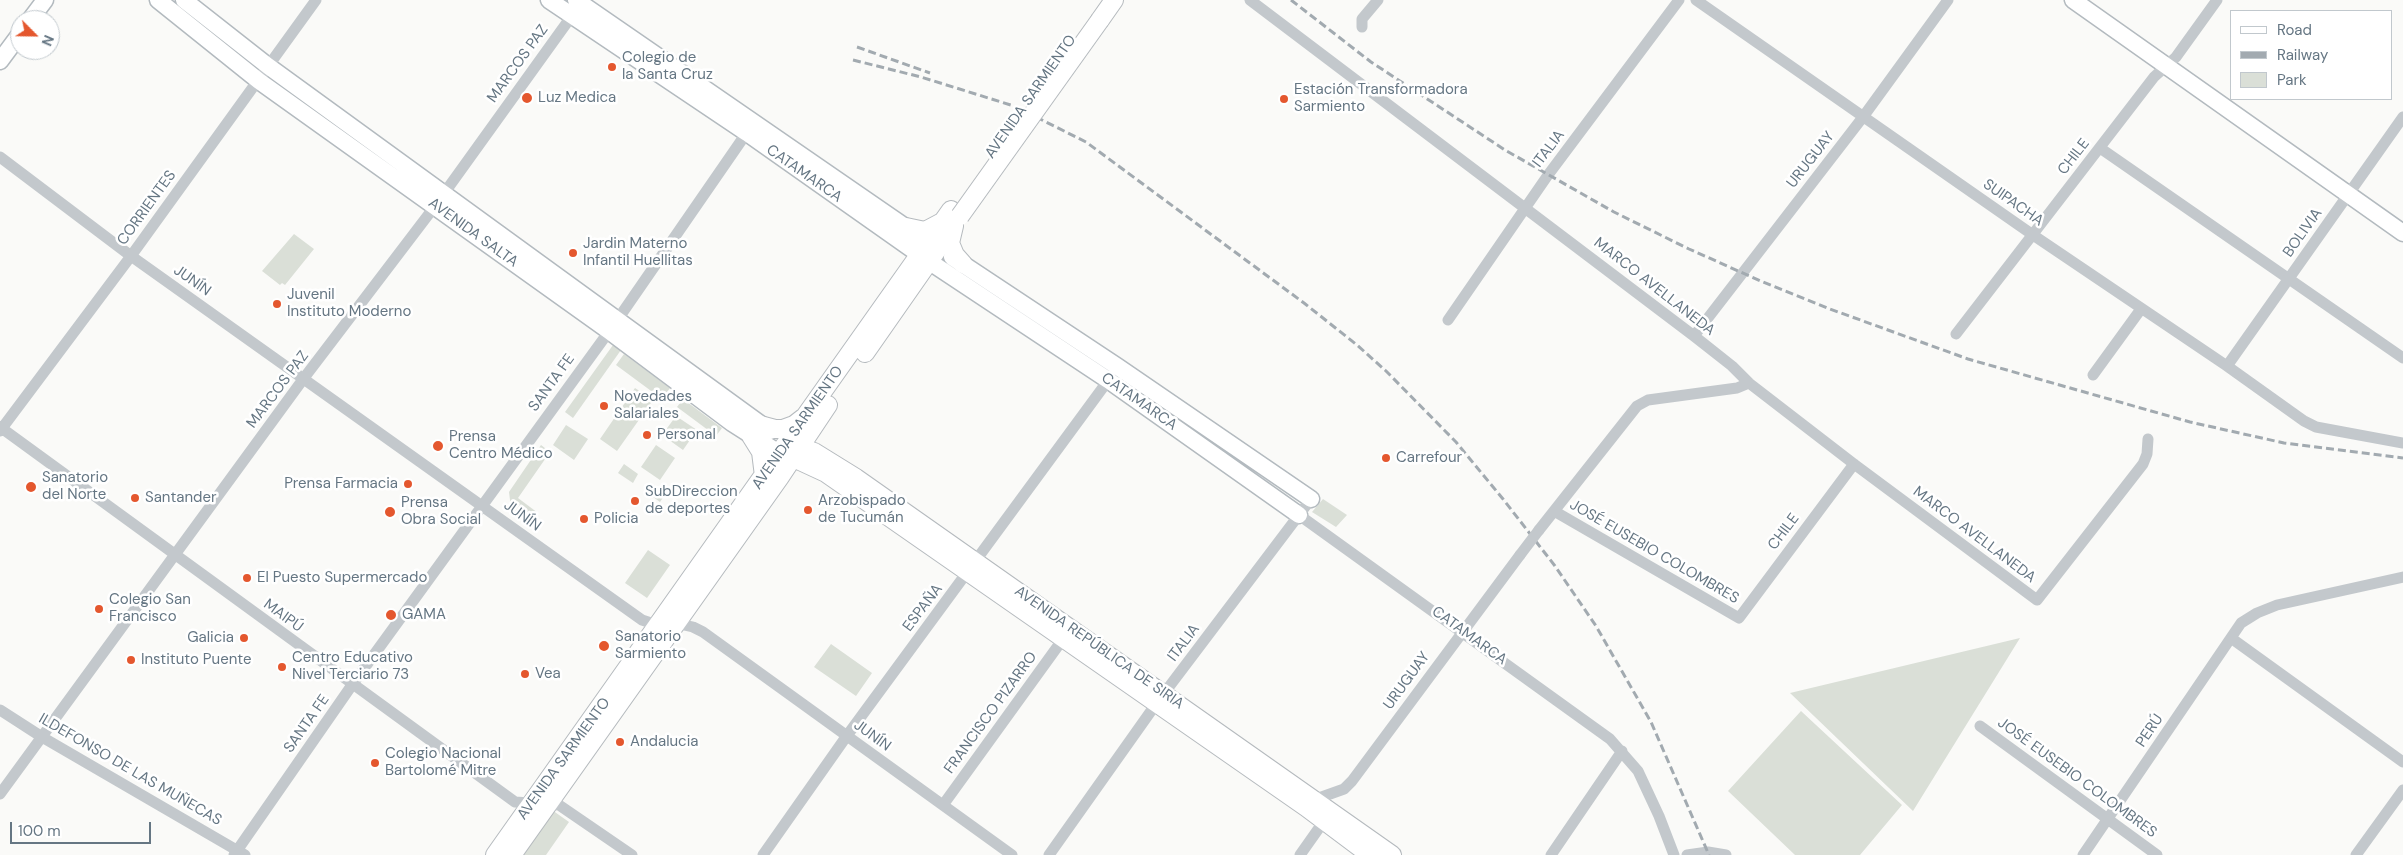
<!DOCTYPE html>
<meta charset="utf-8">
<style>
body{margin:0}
#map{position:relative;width:2403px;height:855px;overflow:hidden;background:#fafaf8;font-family:"DM Sans",sans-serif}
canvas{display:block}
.legend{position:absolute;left:2230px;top:10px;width:162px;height:90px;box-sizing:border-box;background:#fff;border:1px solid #c1c8cd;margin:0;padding:6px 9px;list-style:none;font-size:15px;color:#657683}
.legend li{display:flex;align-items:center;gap:10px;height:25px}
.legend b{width:25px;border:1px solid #c1c8cd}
.north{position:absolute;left:10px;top:10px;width:50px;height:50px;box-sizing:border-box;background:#fff;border:1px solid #c1c8cd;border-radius:50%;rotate:113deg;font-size:14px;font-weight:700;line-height:20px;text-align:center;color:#657683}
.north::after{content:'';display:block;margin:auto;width:18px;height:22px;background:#e4572e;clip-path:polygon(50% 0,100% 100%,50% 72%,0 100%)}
.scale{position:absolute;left:10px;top:822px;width:141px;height:22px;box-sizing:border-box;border:2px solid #657683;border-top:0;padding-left:6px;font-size:15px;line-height:18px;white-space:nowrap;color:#657683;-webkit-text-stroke:4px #fff;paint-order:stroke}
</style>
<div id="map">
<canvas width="2403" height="855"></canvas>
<ul class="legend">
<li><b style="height:6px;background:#fff"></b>Road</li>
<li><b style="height:6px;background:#a2aab0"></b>Railway</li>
<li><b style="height:14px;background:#dadfd7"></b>Park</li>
</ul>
<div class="north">N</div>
<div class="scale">100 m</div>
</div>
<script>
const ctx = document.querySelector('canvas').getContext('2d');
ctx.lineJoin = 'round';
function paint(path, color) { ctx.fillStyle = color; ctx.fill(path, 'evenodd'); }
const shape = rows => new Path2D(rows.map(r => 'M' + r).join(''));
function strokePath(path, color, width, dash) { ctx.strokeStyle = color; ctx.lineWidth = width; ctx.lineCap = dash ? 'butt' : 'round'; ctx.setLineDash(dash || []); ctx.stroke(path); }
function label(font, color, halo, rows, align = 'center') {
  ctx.font = font + ' "DM Sans",sans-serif'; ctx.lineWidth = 5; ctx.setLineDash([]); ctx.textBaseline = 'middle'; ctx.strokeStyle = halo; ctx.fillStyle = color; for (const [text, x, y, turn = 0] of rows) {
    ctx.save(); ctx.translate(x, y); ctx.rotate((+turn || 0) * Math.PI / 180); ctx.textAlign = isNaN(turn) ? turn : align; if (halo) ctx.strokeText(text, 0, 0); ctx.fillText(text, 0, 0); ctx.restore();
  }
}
paint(shape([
 [294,234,314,249,285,285,282,283,280,285,262,271],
 [613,345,621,350,573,418,565,412],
 [624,354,670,388,662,399,616,365],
 [635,388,653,400,617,451,600,439],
 [683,399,722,428,716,436,677,407],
 [676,416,697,430,683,450,662,435],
 [566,425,588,439,574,460,553,445],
 [541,445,550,452,518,498,538,513,532,522,511,508,509,492],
 [656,445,675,458,660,480,641,467],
 [624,464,638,474,633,483,618,473],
 [651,483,666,493,660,502,645,491],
 [1323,499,1347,515,1336,527,1312,512],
 [648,550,670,565,647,598,625,583],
 [2020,638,1913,811,1790,693],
 [831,644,872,673,856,696,814,667],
 [1801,711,1902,805,1860,855,1795,855,1728,791],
 [552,810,569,822,546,855,522,855]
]), '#dadfd7');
const secondary = shape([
 [158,0,259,81,609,331,732,423,779,453],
 [184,0,268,66,770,431],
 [549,0,747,133,930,262,1108,380,1299,515],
 [576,0,917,235],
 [2073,0,2403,233],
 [30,20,45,0],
 [0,61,20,34],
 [952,257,1118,367,1311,499]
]);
const primary = shape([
 [1100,20,1114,0],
 [954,226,950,243,955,255,963,264],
 [906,227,925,231,942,222],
 [865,353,953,227],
 [760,425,775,429,783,429,794,425,803,418],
 [751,436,761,452,764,476],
 [790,443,814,452,856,478,1392,855],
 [785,454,826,473,1306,807,1370,855],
 [495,855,951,210],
 [512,855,780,477,828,405]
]);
strokePath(secondary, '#b3babf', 19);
strokePath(primary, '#b5babe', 20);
strokePath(shape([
 [1250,0,1694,336,1732,366,1749,383,1854,464,2037,600,2143,464,2147,454,2148,439],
 [1696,0,2033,235,2227,366,2304,421,2316,427,2403,443],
 [1362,27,1362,19,1378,0],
 [2100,148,2403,358],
 [0,157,131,256,642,620,657,625,675,623,693,627,703,632,1012,855],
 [1448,320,1548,175,1679,0],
 [1956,334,2154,77,2176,57,2217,0],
 [1694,336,1863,117,1948,0],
 [2227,366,2403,117],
 [2093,375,2141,309],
 [0,427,515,802,559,805,632,855],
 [0,431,131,256,316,0],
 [1554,511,1739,618,1854,464],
 [1299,515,1610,739,1638,771,1659,816,1674,855],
 [1539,530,1637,406,1648,400,1737,388,1749,383],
 [2231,638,2403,762],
 [0,710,42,737,245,855],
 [1980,726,2157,855],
 [0,794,304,378,435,206,576,10],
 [943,805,1063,639],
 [1314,805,1316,799,1344,789,1352,781,1520,555],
 [234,855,352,685,618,319,750,128],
 [763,855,846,737,1118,367],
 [1049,855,1156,704,1311,499],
 [1300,855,1324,821],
 [1551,855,1622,751],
 [1687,855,1708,852,1726,855],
 [2083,855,2241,623,2257,613,2277,605,2403,577],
 [2356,855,2403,790]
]), '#c3c8cc', 11);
strokePath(secondary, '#fff', 16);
strokePath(primary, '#fff', 18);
strokePath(shape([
 [1291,0,1371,62,1505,150,1614,212,1689,249,1763,282,1830,309,1968,359,2190,422,2284,443,2403,458],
 [857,47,930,73],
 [853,60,921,77,1014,106,1086,142,1304,303,1357,345,1386,371,1456,442,1503,499,1555,566,1596,626,1651,722,1709,855]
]), '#a2aab0', 3, [8, 4]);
const primaryBridge = shape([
 [960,216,1100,20]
]);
strokePath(primaryBridge, '#b5babe', 20, []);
strokePath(shape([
 [1520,555,1539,530]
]), '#c3c8cc', 11);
strokePath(primaryBridge, '#fff', 18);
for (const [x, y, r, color] of [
 [612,67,5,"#e4572e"],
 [527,98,6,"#e4572e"],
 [1284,99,5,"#e4572e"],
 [573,253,5,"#e4572e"],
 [277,304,5,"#e4572e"],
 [604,406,5,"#e4572e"],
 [647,435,5,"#e4572e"],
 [438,446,6,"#e4572e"],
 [1386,458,5,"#e4572e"],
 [408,484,5,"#e4572e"],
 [31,487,6,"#e4572e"],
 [135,498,5,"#e4572e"],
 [635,501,5,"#e4572e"],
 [808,510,5,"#e4572e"],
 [390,512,6,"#e4572e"],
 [584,519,5,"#e4572e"],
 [247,578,5,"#e4572e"],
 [99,609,5,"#e4572e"],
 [391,615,6,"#e4572e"],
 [244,638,5,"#e4572e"],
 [604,646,6,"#e4572e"],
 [131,660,5,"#e4572e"],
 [282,667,5,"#e4572e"],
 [525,674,5,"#e4572e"],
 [620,742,5,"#e4572e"],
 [375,763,5,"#e4572e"]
]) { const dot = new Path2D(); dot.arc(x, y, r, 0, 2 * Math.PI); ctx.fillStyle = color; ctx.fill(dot); strokePath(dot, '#fff', 2); }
label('15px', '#657683', '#fff', [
 ["Colegio de",622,58],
 ["la Santa Cruz",622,75],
 ["Estación Transformadora",1294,90],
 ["Sarmiento",1294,107],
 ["Luz Medica",538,98],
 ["Jardin Materno",583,244],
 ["Infantil Huellitas",583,261],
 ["Juvenil",287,295],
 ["Instituto Moderno",287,312],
 ["Novedades",614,397],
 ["Salariales",614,414],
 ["Personal",657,435],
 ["Prensa",449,437],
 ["Centro Médico",449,454],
 ["Carrefour",1396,458],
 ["Sanatorio",42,478],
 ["del Norte",42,495],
 ["Prensa Farmacia",398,484,"right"],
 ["SubDireccion",645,492],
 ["de deportes",645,509],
 ["Santander",145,498],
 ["Arzobispado",818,501],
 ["de Tucumán",818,518],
 ["Prensa",401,503],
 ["Obra Social",401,520],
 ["Policia",594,519],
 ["El Puesto Supermercado",257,578],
 ["Colegio San",109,600],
 ["Francisco",109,617],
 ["GAMA",402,615],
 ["Sanatorio",615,637],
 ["Sarmiento",615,654],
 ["Galicia",234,638,"right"],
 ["Centro Educativo",292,658],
 ["Nivel Terciario 73",292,675],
 ["Instituto Puente",141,660],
 ["Vea",535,674],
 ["Andalucia",630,742],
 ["Colegio Nacional",385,754],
 ["Bartolomé Mitre",385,771]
], 'left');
label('15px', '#657683', '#fff', [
 ["MARCOS PAZ",518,64,-54],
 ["AVENIDA SARMIENTO",1031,97,-55],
 ["ITALIA",1549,149,-53],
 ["CHILE",2074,157,-52],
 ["URUGUAY",1811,160,-52],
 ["CATAMARCA",804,174,35],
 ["SUIPACHA",2013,203,35],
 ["CORRIENTES",147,208,-54],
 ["AVENIDA SALTA",473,233,36],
 ["BOLIVIA",2303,233,-55],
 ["JUNÍN",192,281,35],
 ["MARCO AVELLANEDA",1654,287,38],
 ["SANTA FE",552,383,-54],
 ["MARCOS PAZ",278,390,-53],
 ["CATAMARCA",1139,402,35],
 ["AVENIDA SARMIENTO",798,428,-55],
 ["JUNÍN",522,516,36],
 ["CHILE",1784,532,-53],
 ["MARCO AVELLANEDA",1974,535,37],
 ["JOSÉ EUSEBIO COLOMBRES",1654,552,30],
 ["ESPAÑA",923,608,-53],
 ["MAIPÚ",283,616,36],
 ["CATAMARCA",1469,636,36],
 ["ITALIA",1184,643,-53],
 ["AVENIDA REPÚBLICA DE SIRIA",1099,648,35],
 ["URUGUAY",1407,681,-54],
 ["FRANCISCO PIZARRO",991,713,-54],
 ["SANTA FE",307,724,-55],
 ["PERÚ",2150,731,-56],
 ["JUNÍN",872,736,36],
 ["AVENIDA SARMIENTO",564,759,-54],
 ["ILDEFONSO DE LAS MUÑECAS",130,770,30],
 ["JOSÉ EUSEBIO COLOMBRES",2077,778,36]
]);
</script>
